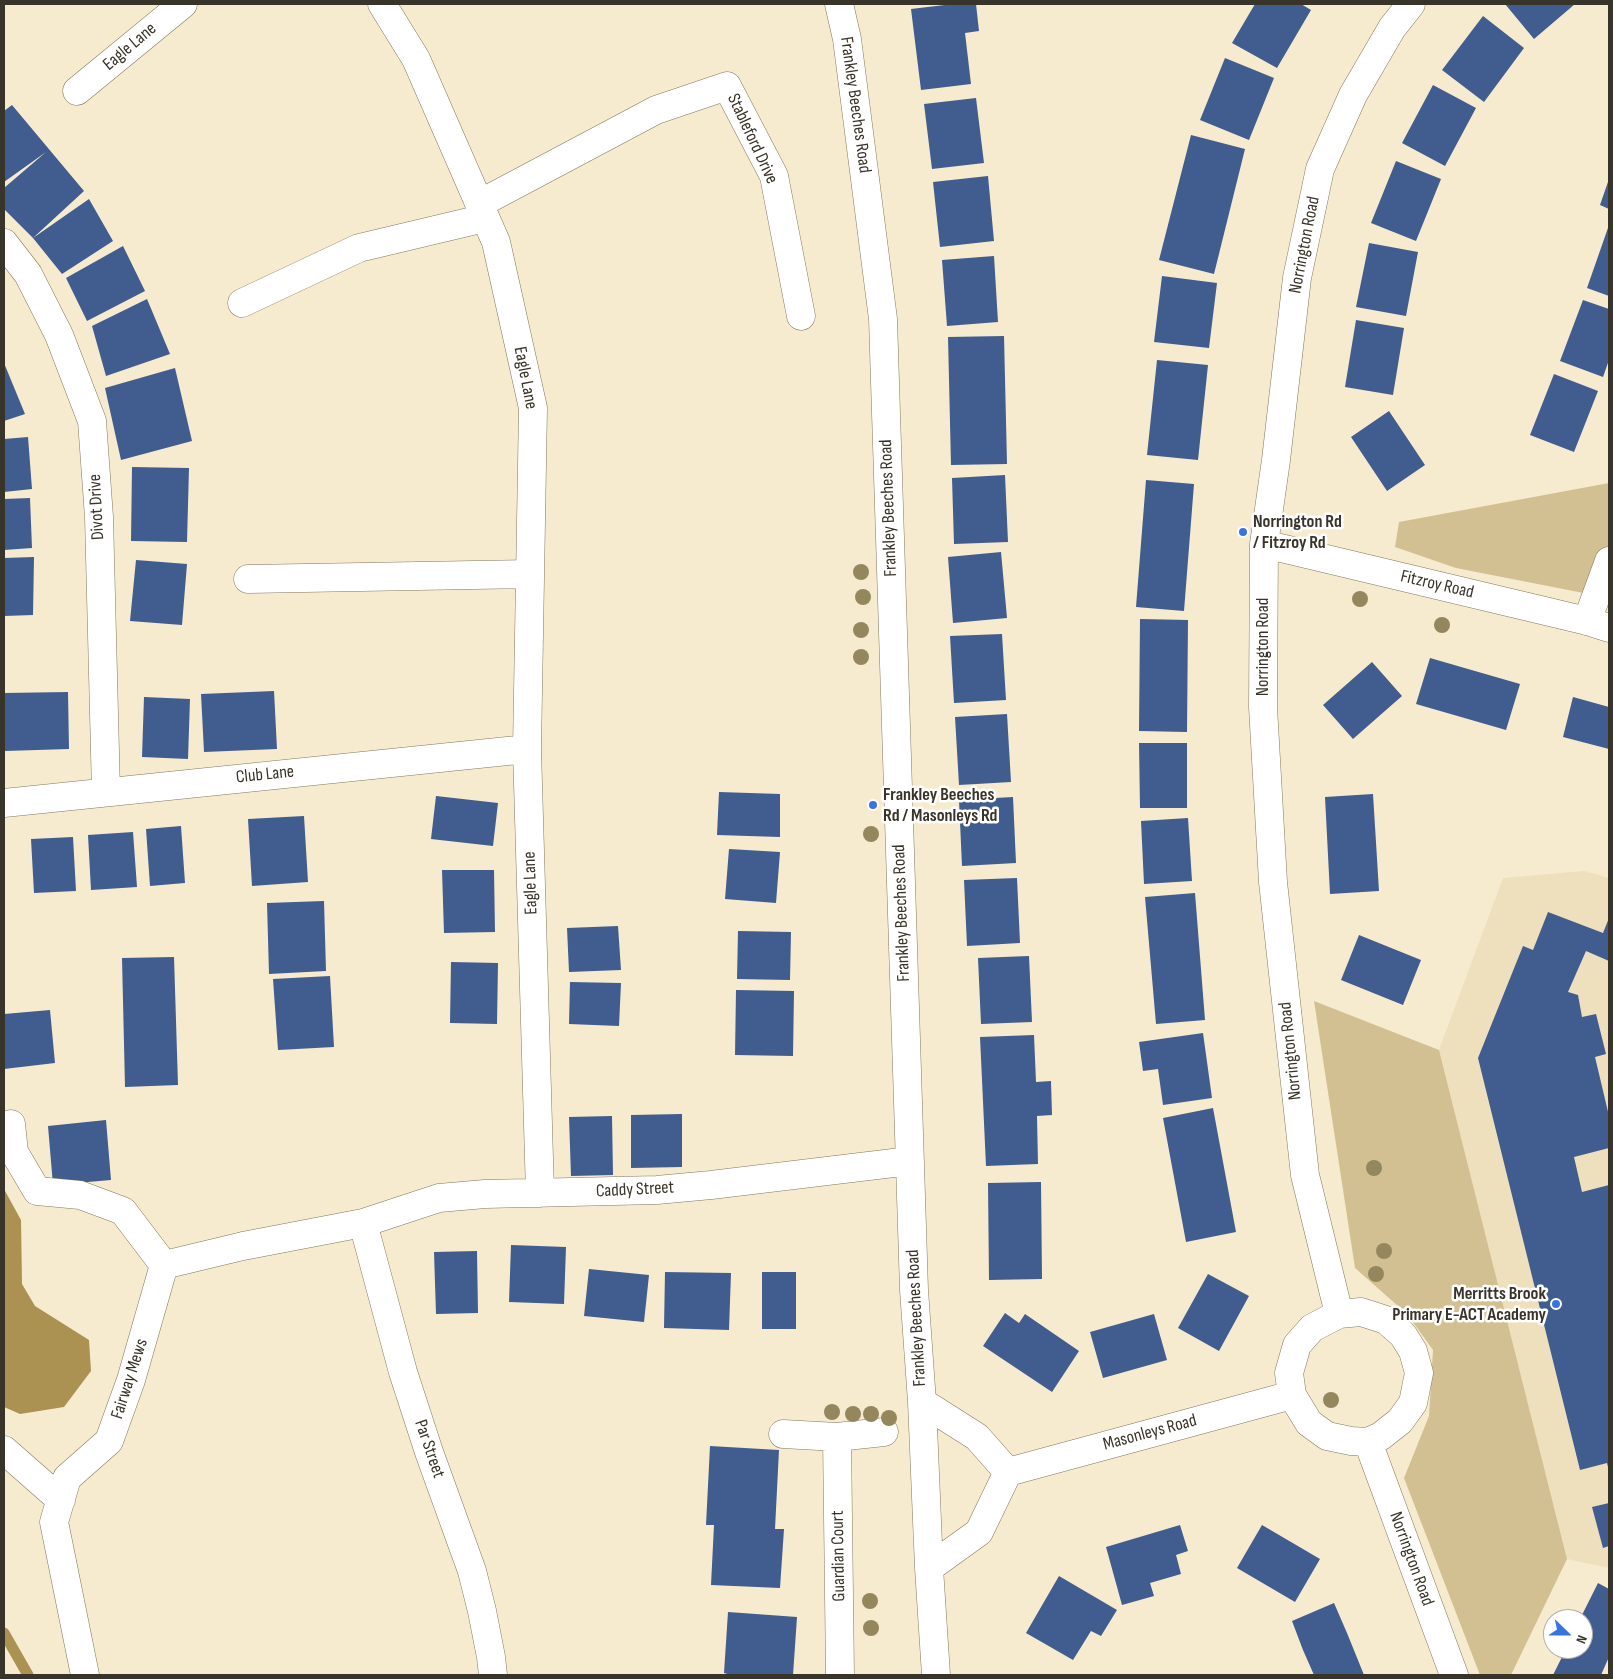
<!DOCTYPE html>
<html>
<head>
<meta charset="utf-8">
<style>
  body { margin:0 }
  #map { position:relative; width:1613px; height:1679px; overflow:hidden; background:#f6ebce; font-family:"Sofia Sans Condensed",sans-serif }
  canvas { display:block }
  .frame { position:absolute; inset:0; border:5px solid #393429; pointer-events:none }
  .north { position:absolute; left:1543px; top:1609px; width:50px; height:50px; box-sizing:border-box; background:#fff; border:1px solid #b0aea9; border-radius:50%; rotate:112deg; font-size:14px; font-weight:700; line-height:20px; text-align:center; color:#393429 }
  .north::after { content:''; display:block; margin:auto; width:18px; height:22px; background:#3873e2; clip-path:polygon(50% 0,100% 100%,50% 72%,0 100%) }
</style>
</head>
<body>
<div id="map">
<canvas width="1613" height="1679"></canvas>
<div class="frame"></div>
<div class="north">N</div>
</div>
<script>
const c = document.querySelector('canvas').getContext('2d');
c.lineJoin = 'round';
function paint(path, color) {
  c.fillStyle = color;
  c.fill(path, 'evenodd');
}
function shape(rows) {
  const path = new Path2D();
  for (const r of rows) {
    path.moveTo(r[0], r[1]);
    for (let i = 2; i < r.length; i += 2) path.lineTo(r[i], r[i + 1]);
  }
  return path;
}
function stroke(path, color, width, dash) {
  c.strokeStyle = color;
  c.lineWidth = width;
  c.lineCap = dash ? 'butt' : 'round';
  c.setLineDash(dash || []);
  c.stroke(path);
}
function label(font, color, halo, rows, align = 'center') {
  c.font = font + ' "Sofia Sans Condensed",sans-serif';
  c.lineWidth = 5;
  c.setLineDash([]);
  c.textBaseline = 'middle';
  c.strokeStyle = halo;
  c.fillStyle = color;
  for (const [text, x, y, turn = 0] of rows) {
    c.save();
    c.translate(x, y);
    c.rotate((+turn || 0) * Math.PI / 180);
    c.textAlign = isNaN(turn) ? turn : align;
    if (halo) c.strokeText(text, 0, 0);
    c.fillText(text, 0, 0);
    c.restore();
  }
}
paint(shape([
  [1584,871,1609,878,1609,1568,1567,1559,1439,1050,1503,878]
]), '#eee0bc');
paint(shape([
  [1609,483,1609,598,1456,568,1395,547,1399,522],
  [1314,1001,1439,1050,1567,1559,1511,1675,1480,1675,1404,1478,1429,1416,1433,1350,1407,1314,1355,1268]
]), '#d3c092');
paint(shape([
  [4,1189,21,1220,22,1284,35,1306,89,1340,91,1371,64,1407,20,1414,4,1407]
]), '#ab9252');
stroke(shape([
  [4,1633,28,1675]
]), '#ab9252', 11);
paint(shape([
  [953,4,976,4,979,31,965,33,971,84,921,90,911,9],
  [1255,4,1301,4,1311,10,1277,68,1232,43],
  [1505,4,1575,4,1534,39],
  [1483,16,1524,48,1484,102,1442,70],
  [1225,58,1274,78,1249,140,1200,120],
  [1433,85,1476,108,1445,166,1402,143],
  [976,98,984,163,932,169,924,104],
  [12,105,84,191,33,238,4,209,4,188,46,152,4,182,4,111],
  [1191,135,1245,149,1214,274,1159,260],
  [1396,161,1441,179,1416,241,1371,223],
  [988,176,994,241,940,247,933,182],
  [1609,179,1609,209,1600,205],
  [89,199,113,241,62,274,33,238],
  [1609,225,1609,296,1587,288],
  [1369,243,1418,252,1406,316,1356,307],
  [123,246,145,291,87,321,66,278],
  [994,256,998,322,947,326,942,260],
  [1162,276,1217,283,1209,348,1154,342],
  [147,299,170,354,106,376,92,326],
  [1583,300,1609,309,1609,360,1603,377,1560,361],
  [1356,320,1404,328,1393,395,1345,387],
  [1004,336,1007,464,951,465,948,337],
  [1157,360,1208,365,1198,460,1147,455],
  [4,363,25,414,4,421],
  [175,368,192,441,121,460,105,388],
  [1554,374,1598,391,1574,452,1530,435],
  [1389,411,1425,465,1387,491,1351,437],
  [28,437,32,489,4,492,4,439],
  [132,467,189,468,187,542,131,541],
  [1005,475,1008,542,954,544,952,478],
  [1146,480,1194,484,1184,611,1136,607],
  [30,498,32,548,4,550,4,499],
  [1001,552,1007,618,953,623,948,557],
  [34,557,33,615,4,616,4,558],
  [136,560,187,564,182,625,130,621],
  [1140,619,1188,620,1187,732,1139,731],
  [1002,634,1006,700,954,703,950,636],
  [1430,658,1520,684,1506,730,1416,704],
  [1372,662,1402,696,1353,739,1323,705],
  [274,691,277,749,204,752,201,694],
  [68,692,69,749,5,751,4,693],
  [144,697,190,699,188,759,142,757],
  [1573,697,1609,707,1609,749,1563,737],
  [1007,714,1011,782,959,785,955,717],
  [1139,743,1187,743,1187,808,1140,808],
  [719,792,780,794,780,837,717,835],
  [1373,794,1379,891,1330,894,1325,797],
  [436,796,498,803,493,846,431,839],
  [1013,797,1016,863,962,866,959,800],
  [304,816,308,882,252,886,248,819],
  [1188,818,1192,881,1144,884,1141,821],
  [181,826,185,883,150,886,146,829],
  [133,832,137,887,91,890,88,835],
  [73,837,76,891,34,893,31,839],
  [729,849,780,852,776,903,725,899],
  [442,870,494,870,495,932,444,933],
  [1017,878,1020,943,967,946,964,880],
  [1195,893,1205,1020,1156,1024,1145,897],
  [324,901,326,971,269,974,267,903],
  [1548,912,1603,933,1609,918,1609,961,1586,951,1568,992,1578,995,1582,1017,1596,1014,1606,1054,1595,1057,1609,1116,1609,1148,1574,1157,1582,1192,1609,1185,1609,1471,1607,1463,1580,1470,1478,1058,1523,946,1533,950],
  [618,926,621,970,569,972,567,928],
  [738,931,791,932,790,980,737,979],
  [1359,935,1421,960,1403,1005,1341,980],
  [1029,956,1032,1022,981,1024,978,958],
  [174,957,178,1085,125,1087,122,958],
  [451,962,498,963,497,1024,450,1023],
  [330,976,334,1047,278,1050,273,979],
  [570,982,621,983,619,1026,569,1024],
  [736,990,794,991,793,1056,735,1055],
  [50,1010,55,1063,4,1069,4,1014],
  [1203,1033,1212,1098,1163,1105,1158,1069,1143,1071,1139,1042],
  [1034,1035,1036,1082,1051,1081,1052,1115,1037,1116,1038,1164,986,1166,980,1037],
  [1213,1108,1236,1232,1186,1242,1163,1118],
  [682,1114,682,1167,631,1168,631,1115],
  [612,1116,613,1175,571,1176,569,1117],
  [106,1120,111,1180,53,1185,48,1126],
  [1041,1182,1042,1279,989,1280,988,1183],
  [511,1245,566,1247,564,1304,509,1302],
  [477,1251,478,1313,436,1314,434,1252],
  [589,1269,649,1275,644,1322,584,1316],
  [665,1272,731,1273,729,1330,664,1328],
  [762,1272,796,1272,796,1329,762,1329],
  [1208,1274,1249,1296,1219,1351,1178,1328],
  [1005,1313,1019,1323,1025,1314,1079,1351,1052,1392,983,1346],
  [1154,1314,1167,1360,1103,1378,1090,1332],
  [710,1446,779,1450,775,1529,784,1529,780,1588,711,1585,714,1525,706,1525],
  [1609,1503,1609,1546,1603,1548,1592,1507],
  [1180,1525,1188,1551,1176,1555,1181,1574,1150,1583,1154,1596,1122,1605,1106,1547],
  [1262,1525,1320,1559,1295,1602,1237,1568],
  [1059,1576,1117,1610,1101,1636,1091,1631,1073,1660,1026,1633],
  [1598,1583,1609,1589,1609,1657,1601,1675,1553,1675,1566,1649,1583,1649,1583,1619,1580,1619],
  [1334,1603,1347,1633,1364,1675,1314,1675,1303,1650,1292,1621],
  [728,1612,797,1617,793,1675,731,1675,724,1673]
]), '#415c8f');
const minor = shape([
  [382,4,416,59,496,242,533,408,527,749,540,1193],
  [839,4,847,39,883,319,914,1290,922,1402,929,1568,936,1675],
  [77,91,183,4],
  [479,204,656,110,727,86,774,176,801,316],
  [4,243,28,274,59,335,92,421,99,517,106,792],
  [242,303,359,248,485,218],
  [1264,544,1587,621,1609,628],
  [248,579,530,574],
  [1587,621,1609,561],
  [4,803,527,749],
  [4,1125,11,1124,14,1152,37,1191,80,1195,123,1211,164,1265],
  [363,1223,403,1372,429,1452,472,1571,482,1611,491,1657,493,1675],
  [164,1265,243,1246,363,1223,439,1198,485,1194,657,1190,711,1185,910,1161],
  [1361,1312,1386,1320,1403,1335,1413,1351,1419,1373,1413,1403,1400,1421,1381,1436,1368,1442,1351,1441,1327,1436,1309,1423,1292,1395,1289,1373,1297,1345,1312,1328,1339,1314,1361,1312],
  [1339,1314,1305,1175,1273,882,1263,707,1264,544,1276,460,1297,278,1320,169,1353,95,1392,28,1411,4],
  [922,1402,977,1437,1008,1472],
  [783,1434,837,1437,884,1432],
  [837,1437,840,1675],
  [1368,1442,1454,1675],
  [4,1450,61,1500],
  [929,1568,979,1532,1008,1472,1292,1395],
  [85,1675,54,1522,67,1478,109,1441,131,1380,164,1265]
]);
stroke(minor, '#82785e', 29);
stroke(minor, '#fff', 28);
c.fillStyle = '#95875d';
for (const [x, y] of [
  [861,572],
  [863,597],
  [1360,599],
  [1442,625],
  [861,630],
  [861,657],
  [871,834],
  [1374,1168],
  [1384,1251],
  [1376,1274],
  [1331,1400],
  [832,1412],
  [853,1414],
  [871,1414],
  [889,1418],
  [870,1601],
  [871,1628]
]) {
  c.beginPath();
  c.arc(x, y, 8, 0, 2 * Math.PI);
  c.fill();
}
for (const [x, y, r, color] of [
  [1243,532,5,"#3873e2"],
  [873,805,5,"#3873e2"],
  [1556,1304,5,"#3873e2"]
]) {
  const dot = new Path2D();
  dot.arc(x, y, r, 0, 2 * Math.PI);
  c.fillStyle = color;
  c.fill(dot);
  stroke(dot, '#fff', 2);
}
label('18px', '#393429', '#fff', [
  ["Eagle Lane",130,47,-40],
  ["Frankley Beeches Road",855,105,82],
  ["Stableford Drive",752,139,65],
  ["Norrington Road",1305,245,-79],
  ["Eagle Lane",525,378,79],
  ["Divot Drive",97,507,-93],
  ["Frankley Beeches Road",889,508,-92],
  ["Fitzroy Road",1437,585,13],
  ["Norrington Road",1263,647,-90],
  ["Club Lane",265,775,-6],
  ["Eagle Lane",531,883,-92],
  ["Frankley Beeches Road",902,913,-92],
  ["Norrington Road",1291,1051,-96],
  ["Caddy Street",635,1190,-3],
  ["Frankley Beeches Road",917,1318,-93],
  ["Fairway Mews",130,1379,-72],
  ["Masonleys Road",1150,1433,-15],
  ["Par Street",429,1449,71],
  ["Guardian Court",839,1556,-91],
  ["Norrington Road",1411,1559,70]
]);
label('bold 18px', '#393429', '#fff', [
  ["Norrington Rd",1253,522],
  ["/ Fitzroy Rd",1253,543],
  ["Frankley Beeches",883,795],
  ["Rd / Masonleys Rd",883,816],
  ["Merritts Brook",1546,1294,"right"],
  ["Primary E-ACT Academy",1546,1315,"right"]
], 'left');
</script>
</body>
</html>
